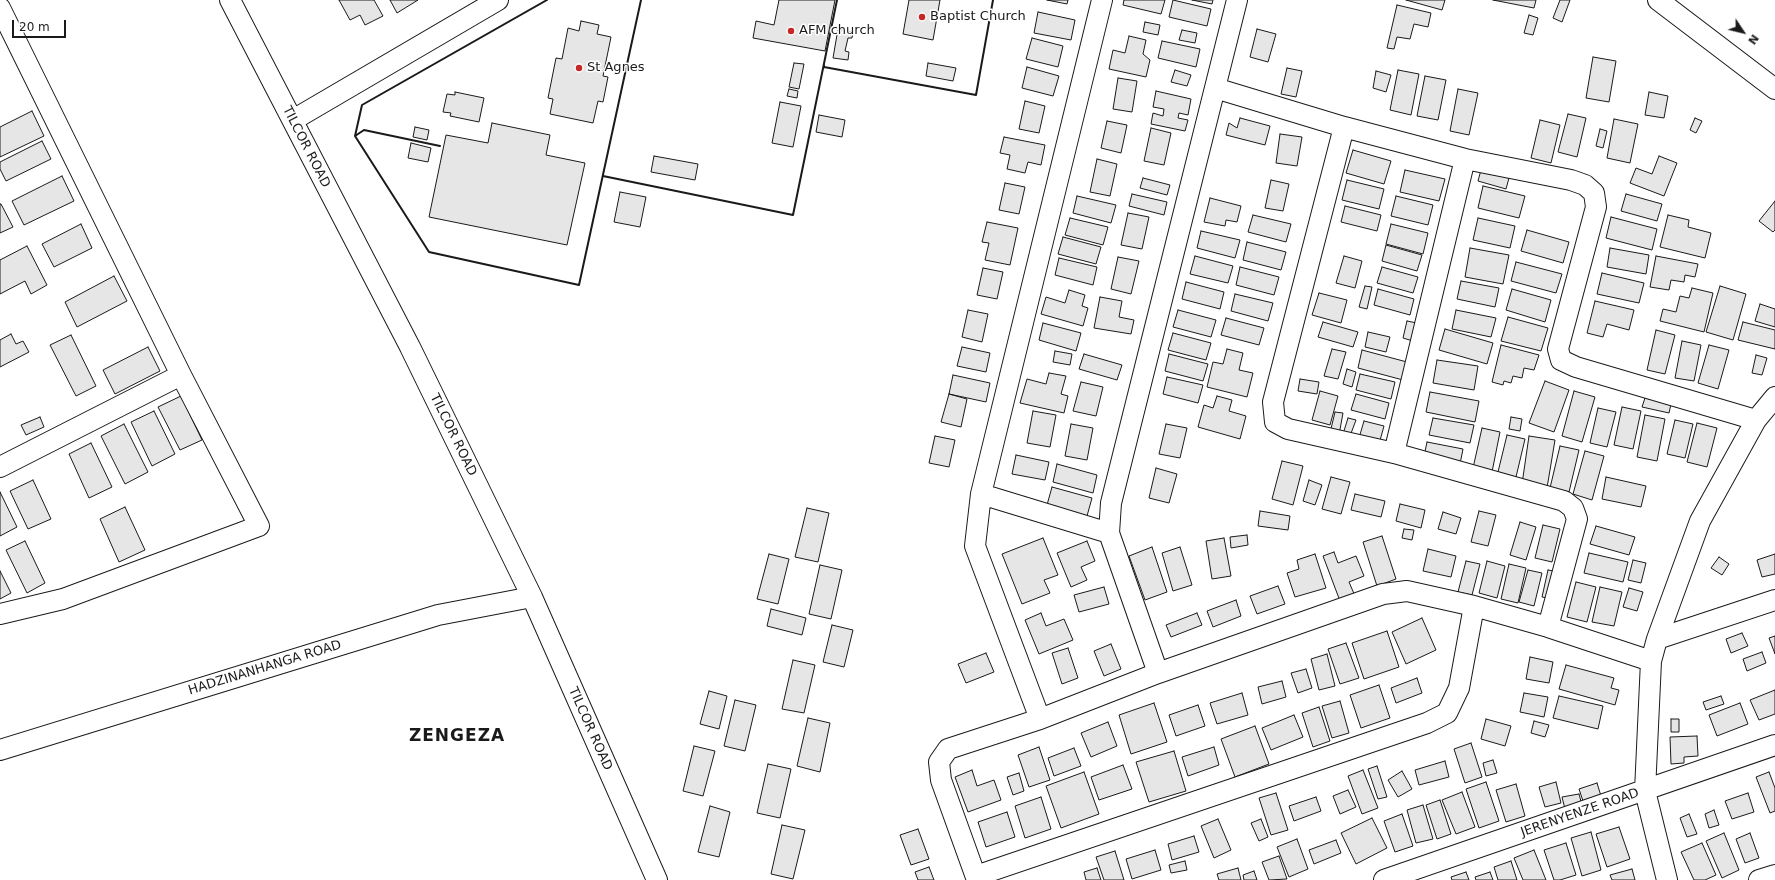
<!DOCTYPE html>
<html>
<head>
<meta charset="utf-8">
<style>
  body { margin:0 }
  #map { position:relative; width:1775px; height:880px; overflow:hidden; background:#fff; font-family:"DejaVu Sans",sans-serif }
  canvas { display:block }
  .north { position:absolute; left:1723px; top:12px; width:40px; height:40px; -webkit-text-stroke:3px #fff; paint-order:stroke; rotate:125deg; font-size:11px; font-weight:700; line-height:16px; text-align:center; color:#1a1a1a }
  .north::after { content:''; display:block; margin:auto; width:14px; height:18px; background:#1a1a1a; clip-path:polygon(50% 0,100% 100%,50% 72%,0 100%) }
  .scale { position:absolute; left:12px; top:20px; width:54px; height:18px; box-sizing:border-box; border:2px solid #1a1a1a; border-top:0; padding-left:5px; font-size:12px; line-height:14px; white-space:nowrap; color:#1a1a1a; -webkit-text-stroke:3px #fff; paint-order:stroke }
</style>
</head>
<body>
<div id="map">
<canvas width="1775" height="880"></canvas>
<div class="north">N</div>
<div class="scale">20 m</div>
</div>
<script>
const c = document.querySelector('canvas').getContext('2d');
c.lineJoin = 'round';
function paint(path, color) {
  c.fillStyle = color;
  c.fill(path, 'evenodd');
}
function shape(rows) {
  const path = new Path2D();
  for (const r of rows) {
    path.moveTo(r[0], r[1]);
    for (let i = 2; i < r.length; i += 2) path.lineTo(r[i], r[i + 1]);
  }
  return path;
}
function stroke(path, color, width, dash) {
  c.strokeStyle = color;
  c.lineWidth = width;
  c.lineCap = dash ? 'butt' : 'round';
  c.setLineDash(dash || []);
  c.stroke(path);
}
function label(font, color, halo, rows, align = 'center') {
  c.font = font + ' "DejaVu Sans",sans-serif';
  c.lineWidth = 3;
  c.setLineDash([]);
  c.textBaseline = 'middle';
  c.strokeStyle = halo;
  c.fillStyle = color;
  for (const [text, x, y, turn = 0] of rows) {
    c.save();
    c.translate(x, y);
    c.rotate((+turn || 0) * Math.PI / 180);
    c.textAlign = isNaN(turn) ? turn : align;
    if (halo) c.strokeText(text, 0, 0);
    c.fillText(text, 0, 0);
    c.restore();
  }
}
const building = shape([
  [339,0,374,0,383,16,365,25,360,15,350,20,339,0],
  [390,0,418,0,397,13,390,0],
  [779,0,835,0,825,51,753,38,756,21,774,25,779,0],
  [909,0,940,0,933,40,903,34,909,0],
  [1047,0,1068,0,1067,4,1047,0],
  [1124,0,1165,0,1161,14,1123,5,1124,0],
  [1173,0,1211,9,1207,26,1169,17,1173,0],
  [1192,0,1213,0,1212,4,1192,0],
  [1406,0,1445,0,1442,10,1406,0],
  [1493,0,1536,0,1534,8,1493,0],
  [1560,0,1570,0,1562,22,1553,18,1560,0],
  [1397,5,1431,13,1428,27,1414,24,1410,39,1397,37,1394,49,1387,48,1397,5],
  [1038,12,1075,20,1071,40,1034,33,1038,12],
  [1529,15,1538,18,1533,35,1524,33,1529,15],
  [581,21,599,25,597,34,611,37,603,76,608,77,603,102,598,101,593,123,550,114,553,99,548,98,556,58,562,59,568,28,579,31,581,21],
  [1145,22,1160,25,1158,35,1143,32,1145,22],
  [838,29,853,32,852,38,848,38,845,51,849,52,848,60,833,58,838,29],
  [1257,29,1276,34,1268,62,1250,57,1257,29],
  [1182,30,1197,33,1195,43,1179,40,1182,30],
  [1129,36,1146,40,1143,54,1150,60,1146,77,1109,69,1113,50,1125,53,1129,36],
  [1032,38,1063,46,1058,67,1026,59,1032,38],
  [1162,41,1200,49,1196,67,1158,58,1162,41],
  [1593,57,1616,61,1609,102,1586,98,1593,57],
  [794,63,804,64,799,89,789,87,794,63],
  [928,63,956,68,953,81,926,76,928,63],
  [1027,67,1059,76,1053,96,1022,88,1027,67],
  [1287,68,1302,71,1296,97,1281,94,1287,68],
  [1175,70,1191,75,1187,86,1171,82,1175,70],
  [1398,70,1419,74,1411,115,1390,110,1398,70],
  [1376,71,1391,75,1386,92,1373,88,1376,71],
  [1425,76,1446,80,1438,120,1417,116,1425,76],
  [1118,78,1137,81,1132,112,1113,109,1118,78],
  [789,89,798,91,797,98,787,96,789,89],
  [1458,89,1478,93,1469,135,1450,131,1458,89],
  [1156,91,1191,99,1188,115,1179,113,1178,118,1188,120,1185,131,1151,124,1153,113,1163,116,1164,109,1153,107,1156,91],
  [455,92,484,98,479,122,450,116,451,113,443,112,447,94,455,95,455,92],
  [1649,92,1668,96,1664,118,1645,115,1649,92],
  [1025,101,1045,106,1039,133,1019,129,1025,101],
  [780,102,801,106,793,147,772,143,780,102],
  [32,111,44,136,0,157,0,127,32,111],
  [1568,114,1586,118,1577,157,1558,152,1568,114],
  [819,115,845,120,842,137,816,132,819,115],
  [1240,118,1270,126,1265,145,1226,135,1229,123,1237,128,1240,118],
  [1695,118,1702,121,1696,133,1690,130,1695,118],
  [1614,119,1638,124,1630,163,1607,158,1614,119],
  [1540,120,1560,125,1551,163,1531,158,1540,120],
  [1107,121,1127,125,1121,153,1101,148,1107,121],
  [492,123,550,135,546,155,585,163,567,245,429,217,446,135,488,143,492,123],
  [415,127,429,130,427,140,413,137,415,127],
  [1151,128,1171,133,1164,165,1144,161,1151,128],
  [1600,129,1607,131,1603,148,1596,146,1600,129],
  [1280,134,1302,137,1297,166,1276,163,1280,134],
  [1004,137,1045,145,1041,165,1028,162,1025,173,1007,169,1010,155,1000,153,1004,137],
  [42,141,51,159,6,181,0,169,0,162,42,141],
  [411,143,431,148,428,162,408,158,411,143],
  [1353,150,1391,161,1384,184,1346,173,1353,150],
  [654,156,698,164,695,180,651,172,654,156],
  [1659,156,1677,163,1664,196,1630,183,1636,168,1652,174,1659,156],
  [1097,159,1117,164,1110,196,1090,192,1097,159],
  [1405,170,1445,179,1439,201,1400,192,1405,170],
  [1481,170,1509,178,1506,189,1478,181,1481,170],
  [62,176,74,201,24,225,12,201,62,176],
  [1143,178,1170,185,1167,195,1140,188,1143,178],
  [1271,180,1289,184,1283,211,1265,208,1271,180],
  [1347,180,1384,189,1379,209,1342,200,1347,180],
  [1005,183,1025,187,1019,214,999,210,1005,183],
  [1483,186,1525,196,1519,218,1478,208,1483,186],
  [620,192,646,197,640,227,614,222,620,192],
  [1132,194,1167,202,1164,215,1129,206,1132,194],
  [1626,194,1662,204,1657,221,1621,211,1626,194],
  [1077,196,1116,205,1111,223,1073,213,1077,196],
  [1396,196,1433,205,1428,225,1391,216,1396,196],
  [1210,198,1241,206,1237,222,1226,220,1225,226,1204,222,1210,198],
  [1775,201,1775,230,1773,232,1759,221,1775,201],
  [0,204,1,204,13,227,0,233,0,204],
  [1345,206,1381,215,1377,231,1341,222,1345,206],
  [1128,213,1149,217,1142,249,1121,245,1128,213],
  [1253,215,1291,224,1286,242,1248,232,1253,215],
  [1668,215,1689,220,1688,227,1711,233,1705,258,1660,247,1668,215],
  [1611,217,1657,229,1652,250,1606,238,1611,217],
  [1070,218,1108,227,1103,245,1065,235,1070,218],
  [1478,218,1515,226,1510,248,1473,240,1478,218],
  [987,222,1018,228,1010,265,985,260,989,243,982,242,987,222],
  [81,224,92,248,54,267,42,244,81,224],
  [1391,224,1428,233,1423,254,1386,244,1391,224],
  [1527,230,1569,242,1563,263,1521,251,1527,230],
  [1201,231,1240,240,1235,258,1197,248,1201,231],
  [1063,237,1101,247,1096,264,1058,254,1063,237],
  [1247,242,1286,252,1281,270,1243,260,1247,242],
  [1386,245,1422,255,1417,271,1382,261,1386,245],
  [27,246,47,285,31,294,25,281,0,294,0,260,27,246],
  [1470,248,1509,255,1503,284,1465,277,1470,248],
  [1610,248,1649,255,1646,274,1607,267,1610,248],
  [1195,256,1233,266,1228,283,1190,274,1195,256],
  [1344,256,1362,261,1355,288,1336,283,1344,256],
  [1656,256,1698,264,1695,277,1685,275,1684,282,1671,280,1669,290,1650,287,1656,256],
  [1118,257,1139,261,1131,294,1111,289,1118,257],
  [1059,258,1097,267,1093,285,1055,275,1059,258],
  [1516,262,1562,274,1556,293,1511,281,1516,262],
  [1240,267,1279,277,1274,295,1236,285,1240,267],
  [1382,267,1418,277,1413,293,1377,283,1382,267],
  [983,268,1003,272,997,299,977,295,983,268],
  [1602,273,1644,283,1639,303,1597,294,1602,273],
  [114,276,127,301,77,327,65,302,114,276],
  [1461,281,1499,288,1495,307,1457,299,1461,281],
  [1186,282,1224,292,1220,309,1182,299,1186,282],
  [1365,286,1372,287,1367,309,1359,307,1365,286],
  [1720,286,1746,294,1733,340,1706,332,1720,286],
  [1692,288,1713,293,1704,332,1660,321,1663,309,1676,312,1680,296,1689,298,1692,288],
  [1378,289,1414,299,1410,315,1374,305,1378,289],
  [1512,289,1551,300,1545,322,1506,310,1512,289],
  [1069,290,1085,295,1082,306,1088,308,1083,326,1041,314,1046,297,1065,303,1069,290],
  [1319,293,1347,300,1341,323,1312,315,1319,293],
  [1235,294,1273,303,1268,321,1231,311,1235,294],
  [1100,297,1122,301,1119,317,1134,320,1131,334,1094,328,1100,297],
  [1595,301,1634,310,1629,330,1607,324,1603,337,1587,333,1595,301],
  [1760,304,1775,309,1775,327,1755,321,1760,304],
  [968,310,988,314,982,342,962,337,968,310],
  [1178,310,1216,320,1211,337,1173,327,1178,310],
  [1456,310,1496,318,1491,337,1452,329,1456,310],
  [1508,317,1548,328,1541,351,1501,341,1508,317],
  [1226,318,1264,328,1259,345,1221,335,1226,318],
  [1407,321,1417,323,1413,341,1403,338,1407,321],
  [1323,322,1358,332,1353,347,1318,337,1323,322],
  [1743,322,1775,330,1775,349,1738,340,1743,322],
  [1043,323,1081,333,1076,351,1039,340,1043,323],
  [1445,329,1493,343,1487,364,1439,350,1445,329],
  [1656,330,1675,335,1665,374,1647,370,1656,330],
  [1368,332,1390,337,1386,352,1365,347,1368,332],
  [1173,333,1211,343,1206,360,1168,350,1173,333],
  [11,334,16,344,23,341,29,352,0,367,0,340,11,334],
  [71,335,96,386,76,396,50,345,71,335],
  [1682,341,1701,345,1694,381,1675,378,1682,341],
  [1501,345,1539,355,1534,370,1524,368,1522,378,1513,376,1511,383,1504,381,1503,385,1492,382,1501,345],
  [1709,345,1729,350,1718,389,1698,383,1709,345],
  [148,347,160,371,115,394,103,370,148,347],
  [962,347,990,353,986,372,957,366,962,347],
  [1227,349,1243,353,1239,370,1253,373,1247,397,1207,387,1213,362,1223,364,1227,349],
  [1332,349,1346,352,1338,379,1324,376,1332,349],
  [1362,350,1407,362,1403,380,1358,368,1362,350],
  [1055,351,1072,354,1070,365,1053,362,1055,351],
  [1084,354,1122,365,1117,380,1079,369,1084,354],
  [1169,354,1208,364,1203,381,1165,371,1169,354],
  [1756,355,1767,358,1762,375,1752,373,1756,355],
  [1437,360,1478,366,1474,390,1433,383,1437,360],
  [1347,369,1356,372,1352,387,1343,384,1347,369],
  [1049,373,1066,376,1061,394,1068,396,1064,413,1020,403,1027,379,1046,384,1049,373],
  [1360,374,1395,382,1391,399,1356,390,1360,374],
  [953,375,990,383,986,402,949,394,953,375],
  [1167,377,1203,385,1198,403,1163,394,1167,377],
  [1300,379,1319,382,1317,394,1298,391,1300,379],
  [1545,381,1569,390,1554,432,1529,423,1545,381],
  [1081,382,1103,387,1096,416,1073,411,1081,382],
  [1320,391,1338,396,1330,425,1312,420,1320,391],
  [1574,391,1595,397,1582,442,1562,436,1574,391],
  [1430,392,1479,401,1475,422,1426,412,1430,392],
  [949,394,967,399,961,427,941,422,949,394],
  [1356,394,1389,403,1385,419,1351,410,1356,394],
  [181,396,202,440,180,450,158,407,181,396],
  [1217,396,1232,400,1229,411,1246,416,1240,439,1198,427,1204,405,1213,408,1217,396],
  [1645,398,1671,404,1669,413,1642,407,1645,398],
  [1622,407,1641,411,1633,449,1614,445,1622,407],
  [1598,408,1616,412,1607,447,1590,443,1598,408],
  [154,411,175,454,152,466,131,422,154,411],
  [1033,411,1056,415,1050,447,1027,443,1033,411],
  [1335,412,1343,413,1339,435,1330,433,1335,412],
  [1645,415,1665,419,1657,461,1637,457,1645,415],
  [40,417,44,427,26,435,21,425,40,417],
  [1511,417,1522,419,1520,431,1509,429,1511,417],
  [1348,418,1356,420,1350,436,1343,434,1348,418],
  [1433,418,1474,425,1470,443,1429,435,1433,418],
  [1675,420,1693,424,1685,458,1667,454,1675,420],
  [1364,421,1384,426,1379,444,1359,438,1364,421],
  [1697,423,1717,428,1707,467,1687,462,1697,423],
  [124,424,148,472,125,484,101,436,124,424],
  [1071,424,1093,428,1087,460,1065,456,1071,424],
  [1166,424,1187,428,1180,458,1159,454,1166,424],
  [1482,428,1500,432,1492,472,1473,468,1482,428],
  [1507,435,1525,439,1516,477,1498,472,1507,435],
  [935,436,955,440,949,467,929,463,935,436],
  [1529,436,1555,440,1547,488,1522,484,1529,436],
  [1427,442,1463,449,1459,469,1423,461,1427,442],
  [91,443,112,487,89,498,69,454,91,443],
  [1560,446,1579,450,1569,492,1550,488,1560,446],
  [1585,451,1604,456,1592,500,1573,494,1585,451],
  [1016,455,1049,462,1045,480,1012,474,1016,455],
  [1282,461,1303,466,1293,505,1272,499,1282,461],
  [1057,464,1097,475,1093,493,1053,482,1057,464],
  [1156,468,1177,474,1169,503,1149,498,1156,468],
  [1331,477,1350,482,1341,514,1322,509,1331,477],
  [1606,477,1646,486,1641,507,1602,499,1606,477],
  [33,480,51,519,28,529,10,491,33,480],
  [1309,480,1322,485,1315,505,1303,501,1309,480],
  [1052,487,1092,498,1087,516,1047,505,1052,487],
  [0,492,17,527,0,536,0,492],
  [1355,494,1385,501,1381,517,1351,510,1355,494],
  [1400,504,1425,510,1421,528,1396,521,1400,504],
  [125,507,145,550,119,562,100,519,125,507],
  [807,508,829,513,818,562,795,557,807,508],
  [1260,511,1290,516,1288,530,1258,526,1260,511],
  [1479,511,1496,515,1488,546,1471,542,1479,511],
  [1443,512,1461,518,1456,534,1438,529,1443,512],
  [1520,522,1536,527,1526,560,1510,555,1520,522],
  [1543,525,1560,529,1552,562,1535,558,1543,525],
  [1596,526,1635,537,1629,555,1590,544,1596,526],
  [1404,529,1414,530,1412,540,1402,538,1404,529],
  [1247,535,1248,545,1231,548,1230,537,1247,535],
  [1382,536,1396,579,1377,586,1363,542,1382,536],
  [1043,538,1058,575,1044,580,1050,593,1022,604,1002,554,1043,538],
  [1224,538,1231,576,1212,579,1206,541,1224,538],
  [25,541,45,583,27,593,6,550,25,541],
  [1087,541,1095,561,1081,567,1087,580,1071,587,1057,553,1087,541],
  [1152,547,1167,592,1145,600,1129,556,1152,547],
  [1180,547,1192,585,1173,591,1162,553,1180,547],
  [1428,549,1456,556,1451,577,1423,571,1428,549],
  [1334,552,1338,563,1356,556,1364,576,1349,582,1355,596,1340,601,1323,556,1334,552],
  [1589,553,1628,562,1623,582,1584,573,1589,553],
  [769,554,789,559,778,604,757,599,769,554],
  [1315,554,1326,588,1295,597,1287,573,1299,569,1297,560,1315,554],
  [1775,554,1775,574,1762,577,1757,560,1775,554],
  [1719,557,1729,564,1722,575,1711,568,1719,557],
  [1633,560,1646,563,1641,583,1628,580,1633,560],
  [1466,561,1480,564,1472,595,1458,592,1466,561],
  [1487,561,1505,566,1497,598,1479,593,1487,561],
  [1509,564,1526,568,1518,603,1501,599,1509,564],
  [820,565,842,570,831,619,809,614,820,565],
  [1528,570,1542,573,1534,606,1519,602,1528,570],
  [1548,570,1559,572,1553,599,1542,597,1548,570],
  [0,571,11,593,0,599,0,571],
  [1576,582,1596,587,1587,622,1567,617,1576,582],
  [1278,586,1285,604,1257,614,1250,596,1278,586],
  [1104,587,1109,604,1079,612,1074,595,1104,587],
  [1600,587,1622,592,1614,626,1592,622,1600,587],
  [1629,588,1643,592,1637,611,1623,607,1629,588],
  [1236,600,1241,616,1213,627,1207,611,1236,600],
  [771,609,806,618,802,635,767,626,771,609],
  [1041,613,1046,626,1064,619,1073,640,1039,654,1025,620,1041,613],
  [1197,613,1202,625,1171,637,1166,625,1197,613],
  [1422,618,1436,650,1406,664,1392,632,1422,618],
  [832,625,853,630,844,667,823,662,832,625],
  [1387,631,1399,667,1364,679,1352,643,1387,631],
  [1742,633,1748,646,1731,653,1726,639,1742,633],
  [1775,636,1775,654,1769,638,1775,636],
  [1346,643,1359,678,1340,684,1328,649,1346,643],
  [1111,644,1121,669,1104,676,1094,651,1111,644],
  [1068,648,1078,678,1062,684,1052,653,1068,648],
  [1762,652,1766,663,1747,671,1743,659,1762,652],
  [986,653,994,672,966,683,958,664,986,653],
  [1327,654,1335,686,1319,690,1311,659,1327,654],
  [1530,657,1553,662,1549,683,1526,679,1530,657],
  [793,660,815,665,804,713,782,709,793,660],
  [1566,665,1614,678,1611,688,1619,690,1615,705,1559,689,1566,665],
  [1306,669,1312,688,1298,693,1291,673,1306,669],
  [1417,678,1422,693,1396,703,1391,688,1417,678],
  [1282,681,1286,697,1262,704,1258,687,1282,681],
  [1379,685,1390,718,1361,728,1350,695,1379,685],
  [1775,690,1775,714,1759,720,1750,700,1775,690],
  [709,691,727,696,719,729,700,724,709,691],
  [1242,693,1248,715,1217,724,1210,703,1242,693],
  [1524,693,1548,697,1544,717,1520,712,1524,693],
  [1559,696,1603,706,1598,729,1553,718,1559,696],
  [1721,696,1724,704,1706,710,1703,702,1721,696],
  [735,700,756,705,745,751,724,746,735,700],
  [1340,701,1349,733,1332,738,1322,706,1340,701],
  [1154,703,1167,742,1131,754,1119,715,1154,703],
  [1740,703,1748,724,1717,736,1709,715,1740,703],
  [1198,705,1205,726,1176,736,1169,715,1198,705],
  [1319,707,1330,741,1313,747,1302,713,1319,707],
  [1294,715,1303,737,1271,750,1262,728,1294,715],
  [808,718,830,723,820,772,797,766,808,718],
  [1486,719,1511,726,1505,746,1481,739,1486,719],
  [1671,719,1679,719,1679,732,1671,732,1671,719],
  [1534,721,1549,725,1545,737,1531,733,1534,721],
  [1108,722,1117,746,1091,757,1081,733,1108,722],
  [1255,726,1269,764,1235,777,1221,739,1255,726],
  [1697,736,1698,756,1684,757,1684,763,1671,764,1670,737,1697,736],
  [1471,743,1482,777,1465,783,1454,749,1471,743],
  [694,746,715,751,703,796,683,791,694,746],
  [1039,747,1050,780,1029,787,1018,755,1039,747],
  [1214,747,1219,765,1188,776,1182,757,1214,747],
  [1074,748,1081,766,1054,776,1048,758,1074,748],
  [1174,751,1186,791,1149,802,1136,762,1174,751],
  [1493,760,1497,773,1486,776,1483,763,1493,760],
  [1445,761,1449,777,1419,785,1415,770,1445,761],
  [768,764,791,769,780,818,757,813,768,764],
  [1123,765,1132,789,1099,800,1091,777,1123,765],
  [1377,766,1387,797,1378,799,1368,769,1377,766],
  [972,770,977,786,994,780,1001,800,968,812,955,777,972,770],
  [1363,770,1378,808,1362,814,1348,776,1363,770],
  [1402,771,1412,789,1398,797,1388,780,1402,771],
  [1084,772,1099,814,1061,828,1046,786,1084,772],
  [1769,772,1775,788,1775,811,1770,813,1756,777,1769,772],
  [1019,773,1024,791,1013,795,1007,777,1019,773],
  [1486,782,1499,821,1479,828,1466,789,1486,782],
  [1556,782,1561,803,1545,807,1539,787,1556,782],
  [1597,783,1601,796,1583,801,1579,789,1597,783],
  [1516,784,1525,816,1506,822,1496,790,1516,784],
  [1348,790,1356,807,1340,814,1333,796,1348,790],
  [1462,792,1475,827,1456,834,1442,800,1462,792],
  [1276,793,1288,830,1271,835,1259,798,1276,793],
  [1748,793,1754,812,1732,819,1725,801,1748,793],
  [1579,794,1582,805,1565,809,1562,797,1579,794],
  [1041,797,1051,829,1025,838,1015,806,1041,797],
  [1316,797,1321,811,1294,821,1289,806,1316,797],
  [1440,800,1451,834,1437,839,1426,805,1440,800],
  [1423,805,1433,839,1416,843,1407,810,1423,805],
  [710,806,730,812,719,857,698,852,710,806],
  [1714,810,1719,825,1709,828,1705,814,1714,810],
  [1007,812,1015,837,986,847,978,822,1007,812],
  [1402,814,1413,846,1395,852,1384,821,1402,814],
  [1689,814,1697,834,1687,837,1680,818,1689,814],
  [1372,818,1387,848,1356,864,1341,833,1372,818],
  [1218,819,1231,850,1214,858,1201,826,1218,819],
  [1261,819,1268,837,1259,841,1251,823,1261,819],
  [782,825,805,830,793,879,771,874,782,825],
  [1619,827,1630,859,1607,867,1596,834,1619,827],
  [918,829,929,859,911,865,900,835,918,829],
  [1591,832,1601,870,1582,876,1571,838,1591,832],
  [1724,833,1739,870,1722,878,1706,841,1724,833],
  [1750,833,1759,858,1745,863,1736,839,1750,833],
  [1194,836,1199,852,1172,860,1168,844,1194,836],
  [1297,839,1308,869,1289,877,1277,847,1297,839],
  [1336,840,1341,853,1314,864,1309,850,1336,840],
  [1566,843,1576,875,1560,880,1554,880,1544,850,1566,843],
  [1702,843,1716,875,1705,880,1694,880,1681,852,1702,843],
  [1155,850,1161,870,1132,879,1126,859,1155,850],
  [1534,850,1546,880,1523,880,1514,858,1534,850],
  [1115,851,1124,880,1104,880,1096,857,1115,851],
  [1279,856,1287,879,1269,880,1262,862,1279,856],
  [1185,861,1187,870,1171,873,1169,865,1185,861],
  [1511,861,1517,880,1498,880,1494,867,1511,861],
  [929,867,934,880,918,880,915,872,929,867],
  [1097,868,1101,880,1086,880,1084,872,1097,868],
  [1238,868,1241,880,1219,880,1217,874,1238,868],
  [1632,869,1635,880,1612,880,1610,875,1632,869],
  [1254,871,1257,880,1244,880,1243,875,1254,871],
  [1466,872,1469,880,1452,880,1451,877,1466,872],
  [1490,872,1493,880,1476,880,1475,877,1490,872]
]);
paint(building, '#e6e6e6');
stroke(building, '#1a1a1a', 1);
const minor = shape([
  [230,0,410,347,532,597,657,880],
  [1658,0,1775,89],
  [0,8,181,375,259,526,63,599,0,614],
  [1215,88,1344,127,1273,402,1275,422,1288,429,1394,453,1564,501,1573,508,1577,519,1548,627],
  [293,120,498,0],
  [1344,127,1465,159,1571,180,1585,185,1594,193,1596,207,1558,349,1561,360,1576,367,1756,420],
  [1394,453,1465,159],
  [0,467,181,375],
  [981,494,1109,533],
  [1657,639,1775,600],
  [1158,673,1109,533,1111,503,1237,0],
  [1040,719,975,546,981,494,1102,0],
  [0,750,438,615,532,597],
  [976,876,1427,723,1447,713,1459,688,1474,606],
  [977,880,941,780,939,762,948,749,1040,719,1158,673,1383,594,1407,591,1474,606,1548,627,1651,661],
  [1384,880,1775,745],
  [1667,880,1645,791,1651,661,1657,639,1700,521,1756,420,1775,397],
  [1759,880,1775,875]
]);
stroke(minor, '#1a1a1a', 22);
stroke(minor, '#fff', 20);
stroke(shape([
  [547,0,362,105,355,136,429,252,579,285,641,0],
  [824,65,824,67,976,95,993,0],
  [355,136,364,130,440,146],
  [603,176,793,215,837,0]
]), '#1a1a1a', 2);
for (const [x, y, r, color] of [
  [922,17,4,"#c62828"],
  [791,31,4,"#c62828"],
  [579,68,4,"#c62828"]
]) {
  const dot = new Path2D();
  dot.arc(x, y, r, 0, 2 * Math.PI);
  c.fillStyle = color;
  c.fill(dot);
  stroke(dot, '#fff', 1.5);
}
label('13px', '#1a1a1a', '#fff', [
  ["Baptist Church",930,17],
  ["AFM church",799,31],
  ["St Agnes",587,68]
], 'left');
label('13px', '#1a1a1a', '#fff', [
  ["TILCOR ROAD",306,147,63],
  ["TILCOR ROAD",453,435,64],
  ["HADZINANHANGA ROAD",265,668,-17],
  ["TILCOR ROAD",590,729,66],
  ["JERENYENZE ROAD",1580,813,-19]
]);
c.letterSpacing = '1px';
label('bold 17px', '#1a1a1a', '#fff', [
  ["ZENGEZA",457,737]
]);
c.letterSpacing = '0px';
</script>
</body>
</html>
